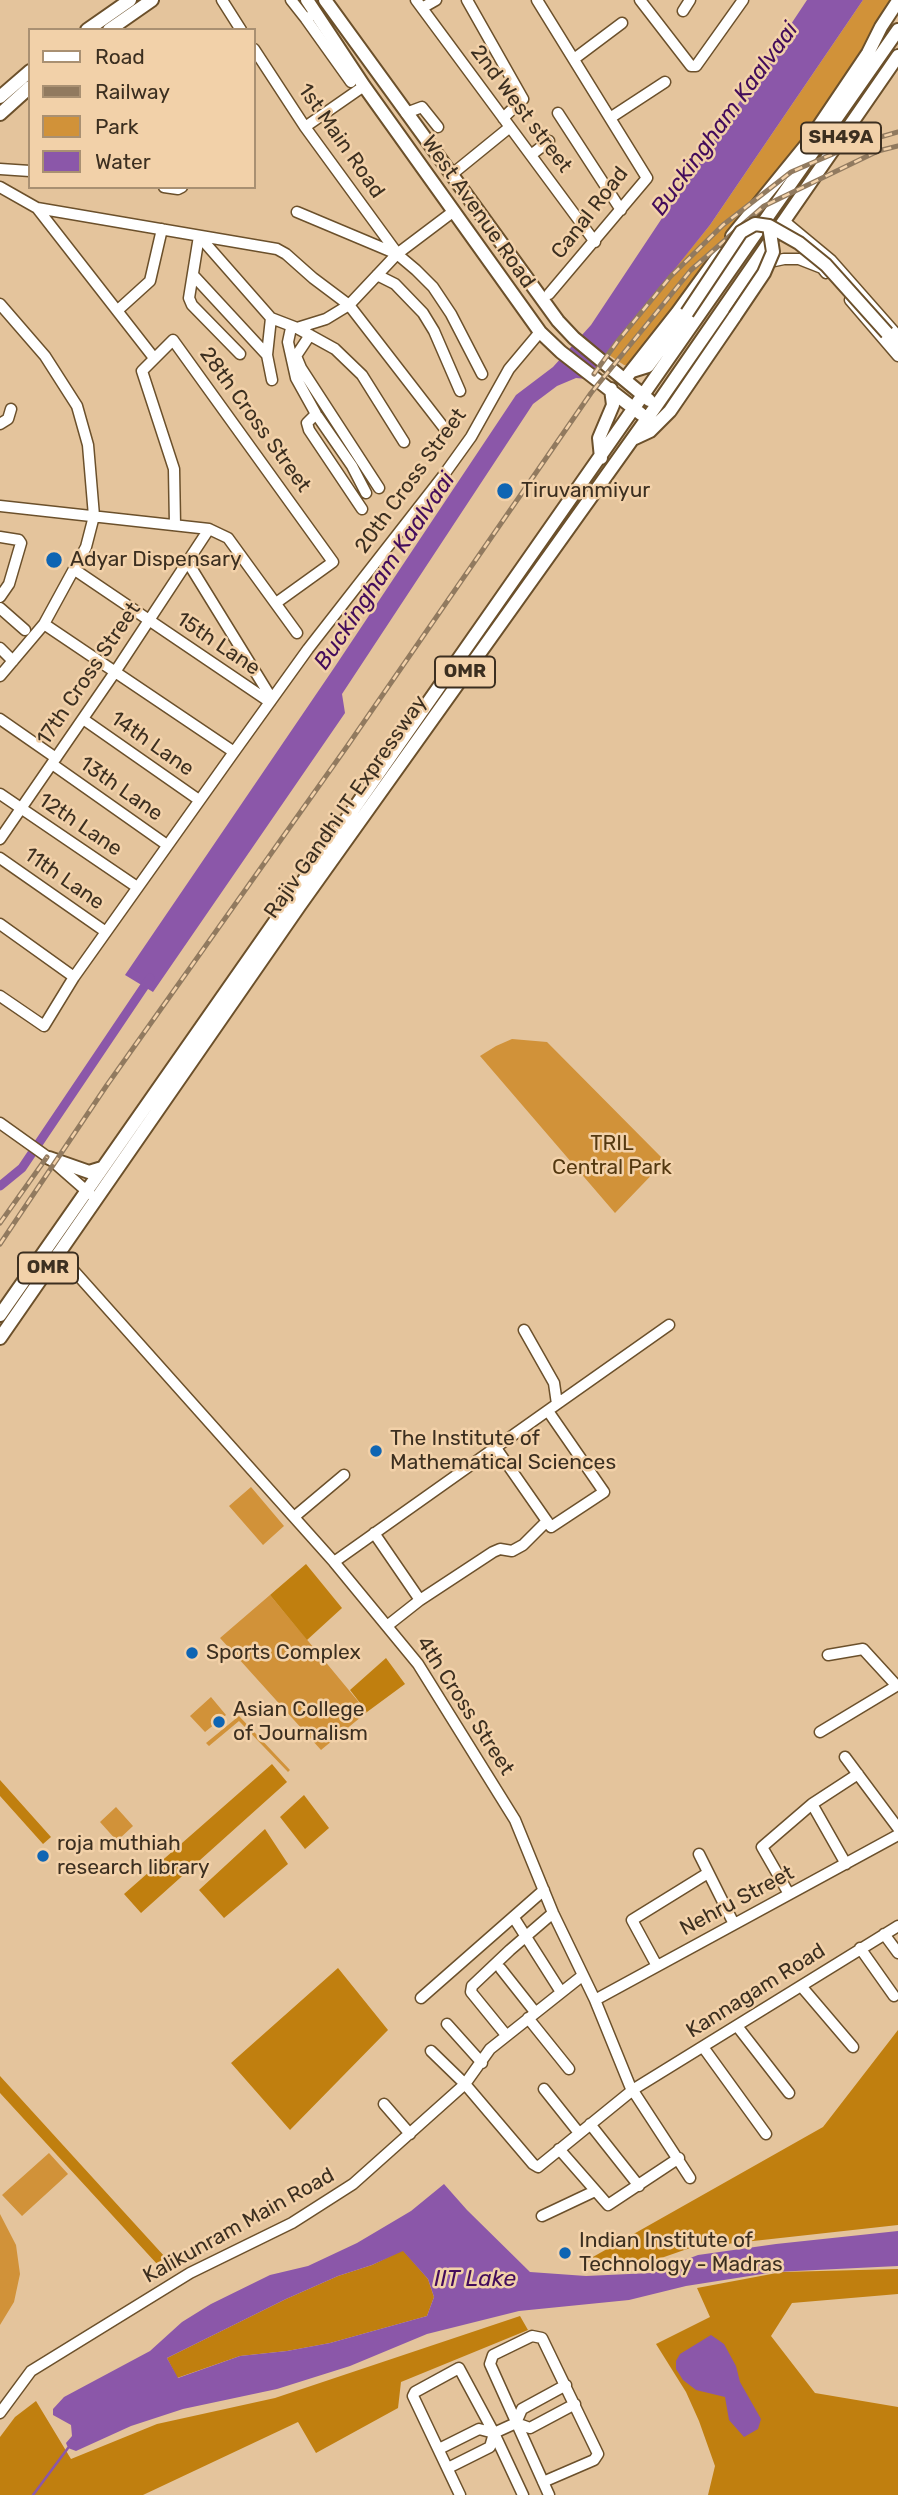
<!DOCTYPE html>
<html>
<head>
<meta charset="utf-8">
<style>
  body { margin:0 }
  #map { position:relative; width:898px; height:2495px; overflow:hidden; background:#e4c49c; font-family:Rubik,sans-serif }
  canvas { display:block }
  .legend { position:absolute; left:28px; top:28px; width:228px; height:161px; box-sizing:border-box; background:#f2d1a9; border:2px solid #a99072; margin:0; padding:9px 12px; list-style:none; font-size:21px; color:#3c2f20 }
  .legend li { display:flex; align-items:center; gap:14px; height:35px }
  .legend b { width:35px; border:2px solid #a99072 }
</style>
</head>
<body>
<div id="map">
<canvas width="898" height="2495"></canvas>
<ul class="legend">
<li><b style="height:9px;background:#fff"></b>Road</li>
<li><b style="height:9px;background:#917a5f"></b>Railway</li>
<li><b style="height:19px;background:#d19239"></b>Park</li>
<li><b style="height:19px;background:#8b57a9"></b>Water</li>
</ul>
</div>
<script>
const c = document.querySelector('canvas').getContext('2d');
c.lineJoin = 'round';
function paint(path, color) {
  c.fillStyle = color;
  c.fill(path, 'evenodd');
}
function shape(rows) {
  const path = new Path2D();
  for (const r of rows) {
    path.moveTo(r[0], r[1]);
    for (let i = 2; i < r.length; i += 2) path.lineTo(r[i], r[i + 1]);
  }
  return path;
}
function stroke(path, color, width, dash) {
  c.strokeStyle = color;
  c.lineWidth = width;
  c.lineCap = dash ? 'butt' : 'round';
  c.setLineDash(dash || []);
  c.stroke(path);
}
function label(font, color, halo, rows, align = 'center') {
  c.font = font + ' Rubik,sans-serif';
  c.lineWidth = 5;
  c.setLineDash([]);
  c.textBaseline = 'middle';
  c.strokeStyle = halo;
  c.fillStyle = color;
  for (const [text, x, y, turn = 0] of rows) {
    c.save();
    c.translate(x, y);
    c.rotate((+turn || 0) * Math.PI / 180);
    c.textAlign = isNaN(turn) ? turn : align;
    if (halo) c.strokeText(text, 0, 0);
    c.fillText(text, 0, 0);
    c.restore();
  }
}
paint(shape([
  [863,0,893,0,853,67,788,163,699,285,632,366,624,365,606,353,710,225],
  [512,1039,547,1042,665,1161,615,1213,480,1056,496,1046],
  [251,1487,284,1526,263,1545,229,1506],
  [270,1595,367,1712,321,1750,220,1638],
  [211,1697,226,1715,205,1732,190,1716],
  [239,1716,290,1770,288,1772,239,1721,209,1746,206,1743],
  [116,1807,133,1826,117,1841,100,1822],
  [49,2153,68,2174,22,2216,2,2195],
  [0,2214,16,2245,20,2274,14,2302,0,2325]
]), '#d19239');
paint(shape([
  [306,1564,342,1608,307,1640,270,1595],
  [386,1658,405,1684,367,1712,350,1690],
  [272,1764,287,1782,141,1913,124,1894],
  [0,1780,51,1837,43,1844,0,1796],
  [304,1795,329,1828,305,1849,280,1817],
  [265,1829,288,1864,224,1918,199,1890],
  [338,1968,388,2030,290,2130,231,2063],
  [898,2030,898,2225,690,2248,644,2264,584,2262,823,2127],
  [0,2076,165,2257,157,2264,0,2093],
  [403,2250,428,2279,434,2297,427,2316,330,2343,287,2351,240,2356,177,2378,167,2358,286,2299,338,2276,372,2265],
  [898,2269,898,2294,792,2303,771,2336,815,2393,898,2407,898,2495,708,2495,715,2466,699,2421,686,2392,656,2344,710,2317,697,2288,782,2272],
  [520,2316,528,2330,401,2382,398,2408,316,2453,298,2422,143,2495,0,2495,0,2437,15,2417,36,2401,71,2459,157,2424,275,2398]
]), '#c07f0f');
paint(shape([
  [807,0,863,0,710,225,587,379,576,378,557,386,533,404,342,694,345,713,153,992,125,975,334,668,516,395,553,367,591,325],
  [444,2184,467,2210,530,2272,586,2276,651,2273,698,2255,776,2244,898,2231,898,2266,775,2272,686,2286,629,2300,519,2311,427,2334,350,2366,277,2389,183,2409,131,2426,76,2451,68,2448,66,2443,72,2436,71,2425,53,2415,53,2409,64,2397,150,2351,182,2322,211,2304,270,2275,308,2266,357,2243,411,2211],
  [403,2251,428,2279,434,2297,427,2316,330,2343,287,2351,240,2356,178,2378,167,2358,286,2299,338,2276,372,2265],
  [711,2335,724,2344,736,2366,740,2382,761,2419,758,2429,744,2437,729,2420,725,2397,696,2390,683,2380,676,2369,676,2361,680,2354]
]), '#8b57a9');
stroke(shape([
  [33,2495,68,2448]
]), '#8b57a9', 2.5);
stroke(shape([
  [0,1186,22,1168,150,978]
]), '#8b57a9', 9);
const minor = shape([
  [222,0,241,30],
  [291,0,306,19,309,17],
  [416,0,595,242],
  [467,0,523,99,503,118],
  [537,0,647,178,549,294],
  [640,0,691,66,696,66,743,0],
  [422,8,436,0],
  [683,11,690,0],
  [306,19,351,82],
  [254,49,305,127,397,253],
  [574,59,622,23],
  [406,113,422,107,438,127],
  [558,113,621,210],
  [610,118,665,82],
  [305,127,364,86],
  [531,155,549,141],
  [0,169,30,171],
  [451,175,510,127],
  [0,187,37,208,154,358],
  [164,187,178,189,182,187],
  [37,208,277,249,286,254,313,278,349,305,448,433],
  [297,212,397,254,416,270,433,287,451,314,482,374],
  [784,221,831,260,898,336],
  [199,236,271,318,297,328,335,349,362,375,404,442],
  [199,236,189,298,192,305,240,354],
  [765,263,784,259,799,259,822,268,826,273],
  [193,275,267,355],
  [377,275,395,284,423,313,434,331,460,391],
  [850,300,898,356],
  [0,304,45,356,77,406,88,445,94,516,86,547,44,624,0,676],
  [118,310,150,281,162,229],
  [271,318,267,355,272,380],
  [291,328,288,342,296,378,316,414,352,466,366,493],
  [297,328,326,319,349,305,397,254,454,211],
  [310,335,296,356,301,368,379,488],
  [316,414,307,423,309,430,362,509],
  [0,424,8,419,11,409],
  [0,506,209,529,228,538,297,633],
  [175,525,174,469,142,371,173,340,333,562,276,603],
  [0,537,19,540,21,543,9,584,0,597],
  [187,561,272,699],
  [75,570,270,702],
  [0,608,25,630],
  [44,624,234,752],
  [0,648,13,661],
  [0,719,56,758],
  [83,719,199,800],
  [52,764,167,845],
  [0,794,137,887],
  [0,839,115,672,209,529],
  [0,858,106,932],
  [0,924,74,977],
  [0,996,44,1026,74,977,234,752,308,649,443,476,471,437,509,369,540,332],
  [0,1123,49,1158,90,1194],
  [58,1253,334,1562,418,1664,515,1820,553,1913,595,2000,630,2086,690,2178],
  [557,1404,669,1325],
  [496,1448,551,1527,604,1492,548,1411],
  [294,1517,344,1475],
  [374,1533,420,1600,493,1552,500,1549,512,1551,523,1545,547,1521],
  [334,1562,557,1404,554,1383,524,1330],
  [387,1626,420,1600],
  [828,1655,863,1649,897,1686],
  [820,1732,898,1685],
  [845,1757,898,1828],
  [812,1804,846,1864],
  [699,1854,734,1924],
  [789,1894,762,1847,812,1804,858,1774],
  [514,1918,561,1992],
  [884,1934,898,1953],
  [860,1948,894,1996],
  [657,1966,632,1920,708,1873],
  [501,1969,535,2012],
  [801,1986,853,2047],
  [421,1998,544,1890],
  [595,2000,898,1835],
  [528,2018,569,2069],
  [447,2024,482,2063],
  [737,2026,789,2093],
  [506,2035,471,1992,472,1986,510,1950,553,1913],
  [703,2047,766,2134],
  [431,2051,465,2084,533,2164,538,2167,634,2089,898,1926],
  [544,2089,579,2133],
  [384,2104,410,2134],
  [590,2124,639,2186],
  [559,2149,608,2205,679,2158],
  [542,2216,595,2191],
  [0,2413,31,2371,190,2273,292,2223,353,2184,465,2084,490,2049,582,1976],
  [516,2423,530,2428,575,2404],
  [439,2449,479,2429,494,2433,516,2423,522,2409,566,2385],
  [448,2468,490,2447,494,2433],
  [543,2482,594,2460,598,2454,542,2338,532,2336,493,2355,490,2364,549,2495],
  [460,2495,413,2396,415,2392,459,2368,494,2433,523,2495]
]);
const major = shape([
  [307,0,364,86,540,332,561,352,641,414],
  [325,0,558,321,574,338,649,400],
  [87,30,130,0],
  [109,30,152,0],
  [0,97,30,71],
  [0,114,30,87],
  [732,236,806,145,868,53,881,27,898,1],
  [887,333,898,346],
  [632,371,648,366,687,313],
  [625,379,677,313,720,254],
  [635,438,650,431,670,411,735,316],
  [601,458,599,438,613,405,611,389],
  [49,1158,89,1172,102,1168],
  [0,1315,898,30],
  [0,1338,300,905,656,406,898,56]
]);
stroke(minor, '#6b502b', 13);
stroke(major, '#6b502b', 16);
stroke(minor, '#fff', 10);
stroke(major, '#fff', 12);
const rail = shape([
  [594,374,617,342,671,276,723,225,791,172,856,144,898,132],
  [0,1223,47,1157],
  [0,1244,107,1085,348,745,591,393,691,270,764,206,878,151,898,146]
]);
stroke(rail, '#917a5f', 5);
stroke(rail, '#f2d1a9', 2.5, [8]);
const majorBridge = shape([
  [687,313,741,232,755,224,769,226,799,243,826,265,887,333],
  [735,316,764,273,773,252,769,226]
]);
stroke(majorBridge, '#6b502b', 16, []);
stroke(majorBridge, '#fff', 12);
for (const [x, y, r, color] of [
  [505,491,9,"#0f65b3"],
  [54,560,9,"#0f65b3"],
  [376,1451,7,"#0f65b3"],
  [192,1653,7,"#0f65b3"],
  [219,1722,7,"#0f65b3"],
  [43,1856,7,"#0f65b3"],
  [565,2253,7,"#0f65b3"]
]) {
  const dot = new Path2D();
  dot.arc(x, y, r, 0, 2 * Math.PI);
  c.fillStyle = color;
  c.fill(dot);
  stroke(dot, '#f2d1a9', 2.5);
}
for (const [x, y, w] of [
  [841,138,80],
  [465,672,60],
  [48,1268,60]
]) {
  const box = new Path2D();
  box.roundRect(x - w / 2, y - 15.5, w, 31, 5);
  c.fillStyle = '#f2d1a9';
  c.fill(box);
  stroke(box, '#3c2f20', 2);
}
label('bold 19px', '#3c2f20', null, [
  ["SH49A",841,138],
  ["OMR",465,672],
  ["OMR",48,1268]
]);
label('21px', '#3c2f20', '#f2d1a9', [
  ["2nd West street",521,109,53],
  ["1st Main Road",341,141,55],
  ["West Avenue Road",478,212,55],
  ["Canal Road",590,213,-52],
  ["28th Cross Street",255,420,54],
  ["20th Cross Street",411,481,-54],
  ["15th Lane",218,644,34],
  ["17th Cross Street",89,674,-56],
  ["14th Lane",152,744,35],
  ["13th Lane",121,789,35],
  ["Rajiv Gandhi IT Expressway",346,807,-55],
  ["12th Lane",80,825,34],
  ["11th Lane",64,879,35],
  ["4th Cross Street",465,1706,57],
  ["Nehru Street",737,1901,-28],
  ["Kannagam Road",756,1991,-32],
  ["Kalikunram Main Road",239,2226,-29]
]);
label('21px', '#3c2f20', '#f2d1a9', [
  ["Tiruvanmiyur",521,491],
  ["Adyar Dispensary",70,560],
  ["The Institute of",390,1439],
  ["Mathematical Sciences",390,1463],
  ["Sports Complex",206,1653],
  ["Asian College",233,1710],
  ["of Journalism",233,1734],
  ["roja muthiah",57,1844],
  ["research library",57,1868],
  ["Indian Institute of",579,2241],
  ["Technology - Madras",579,2265]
], 'left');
label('21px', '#533810', '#f2d1a9', [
  ["TRIL",612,1144],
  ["Central Park",612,1168]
]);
label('italic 23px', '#430c5b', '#f2d1a9', [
  ["Buckingham Kaalvaai",725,119,-54],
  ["Buckingham Kaalvaai",385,571,-56],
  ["IIT Lake",475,2279]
]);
</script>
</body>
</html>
